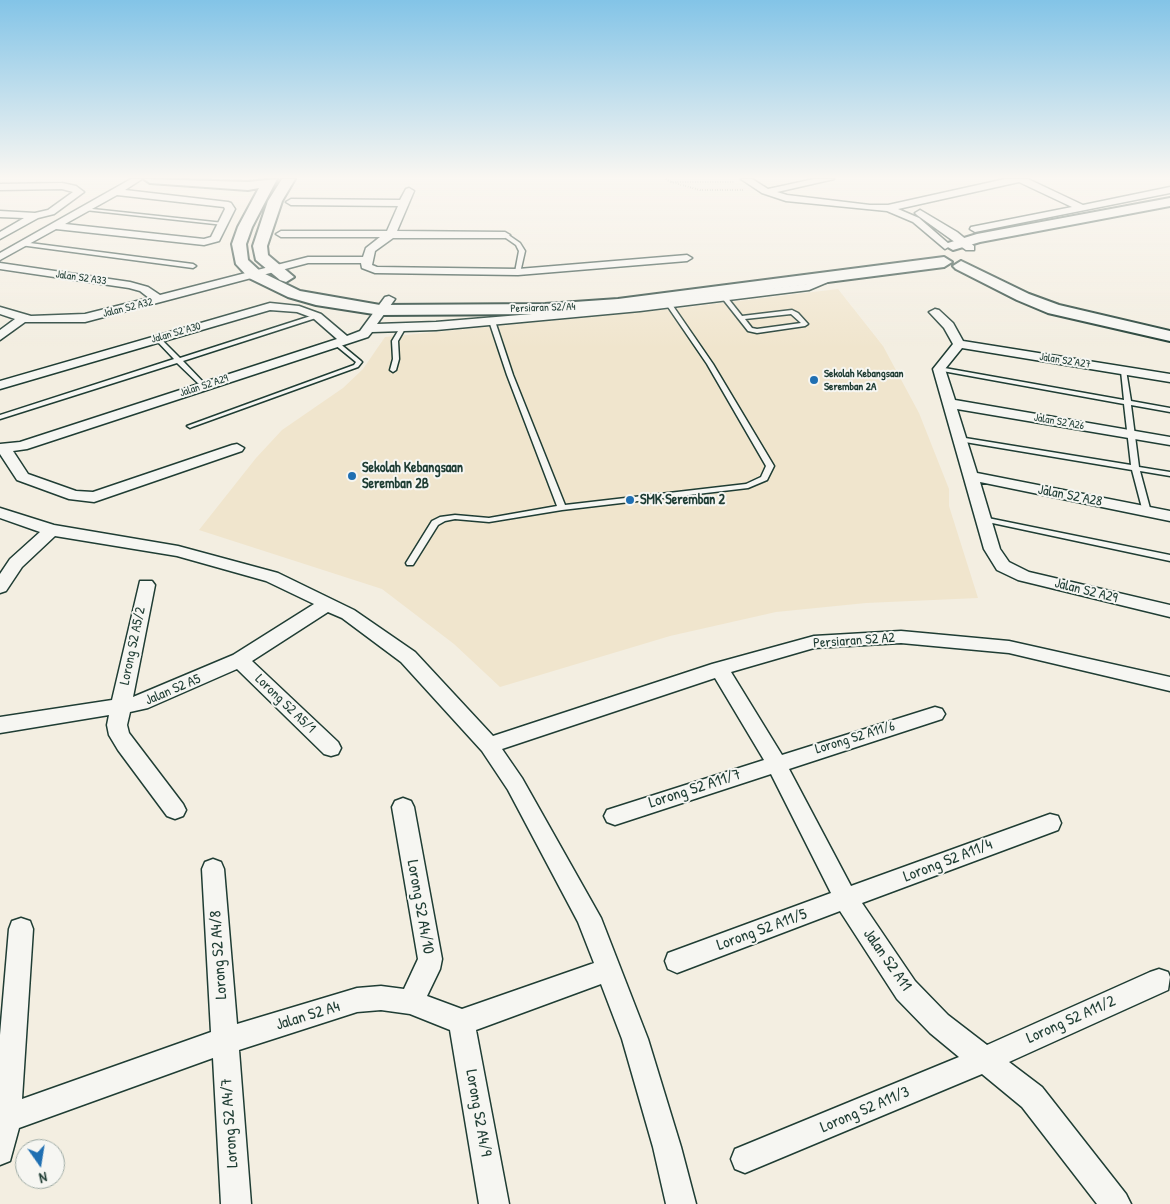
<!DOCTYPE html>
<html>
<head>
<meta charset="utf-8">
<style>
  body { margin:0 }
  #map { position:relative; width:1170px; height:1204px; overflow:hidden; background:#f3eee1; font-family:"Patrick Hand",sans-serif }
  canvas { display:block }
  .north { position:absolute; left:15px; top:1139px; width:50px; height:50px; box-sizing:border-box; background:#f6f6f2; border:1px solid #a0aca6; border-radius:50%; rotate:167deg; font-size:14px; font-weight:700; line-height:20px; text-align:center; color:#1f3d34 }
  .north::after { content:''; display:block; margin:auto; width:18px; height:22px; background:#1f6fb2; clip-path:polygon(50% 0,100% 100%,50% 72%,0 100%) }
</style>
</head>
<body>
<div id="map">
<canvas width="1170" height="1204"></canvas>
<div class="north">N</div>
</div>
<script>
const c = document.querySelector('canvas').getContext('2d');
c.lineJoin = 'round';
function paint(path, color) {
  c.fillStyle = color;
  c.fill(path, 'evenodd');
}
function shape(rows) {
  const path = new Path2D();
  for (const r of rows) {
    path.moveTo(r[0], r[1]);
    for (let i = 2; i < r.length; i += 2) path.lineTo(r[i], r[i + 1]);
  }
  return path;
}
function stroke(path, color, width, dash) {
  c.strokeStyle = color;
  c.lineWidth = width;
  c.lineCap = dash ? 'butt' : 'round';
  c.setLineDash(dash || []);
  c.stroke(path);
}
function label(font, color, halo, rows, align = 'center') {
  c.font = font + ' "Patrick Hand",sans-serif';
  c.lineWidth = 4;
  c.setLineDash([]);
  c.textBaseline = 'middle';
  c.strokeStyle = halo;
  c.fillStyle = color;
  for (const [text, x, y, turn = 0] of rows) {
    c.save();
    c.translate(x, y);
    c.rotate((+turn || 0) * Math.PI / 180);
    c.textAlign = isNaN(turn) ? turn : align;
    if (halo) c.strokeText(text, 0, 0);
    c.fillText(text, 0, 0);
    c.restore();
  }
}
paint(shape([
  [838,289,883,346,919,413,949,489,949,506,978,598,866,603,776,612,670,636,500,687,454,644,382,589,199,530,256,458,282,430,343,388,363,369,385,337,680,308]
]), '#f0e5cd');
const lane = shape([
  [83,208,224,223,226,224,224,225,85,210,83,209,83,208],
  [503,234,507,234,520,243,525,251,520,273,515,272,519,251,516,245,503,236,503,234],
  [22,242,193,264,196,266,193,268,20,245,19,244,22,242],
  [725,296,727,297,742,316,792,310,798,313,808,324,805,326,757,333,748,331,722,298,725,296],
  [791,314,801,323,757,329,752,328,745,319,791,314],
  [669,302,671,303,713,364,774,466,767,480,748,488,562,510,489,522,455,519,445,521,438,525,413,565,407,565,406,563,432,521,440,517,455,515,489,518,557,506,507,375,489,321,490,320,495,321,513,375,565,505,746,484,761,477,766,466,707,364,666,304,669,302],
  [317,314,320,316,319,317,183,361,206,385,206,387,202,387,177,363,0,419,0,415,174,359,155,339,155,337,159,337,180,358,317,314],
  [401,326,406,327,398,341,399,359,396,370,393,372,390,370,393,359,392,341,401,326],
  [334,342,338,342,361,361,362,362,358,367,192,427,190,428,187,426,354,365,356,362,334,344,334,342],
  [939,367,1124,400,1121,371,1122,370,1126,370,1131,401,1170,408,1170,412,1131,405,1139,467,1170,472,1170,476,1140,471,1151,512,1147,514,1143,512,1132,470,959,441,955,439,959,437,1131,465,1124,404,937,370,936,369,939,367],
  [980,517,983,517,1170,555,1170,561,983,521,980,521,979,519,980,517]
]);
const street = shape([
  [131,179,142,179,125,190,228,202,231,203,235,209,219,241,204,245,56,229,0,260,0,253,131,179],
  [117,195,224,207,225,209,211,237,204,239,65,224,117,195],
  [741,179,752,179,768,189,814,179,834,179,777,192,787,195,870,205,888,205,1005,179,1028,179,1083,205,1170,187,1170,193,975,232,970,229,971,227,1072,207,1019,182,898,209,919,218,949,244,950,246,945,249,913,222,887,211,786,201,762,193,741,179],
  [62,183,76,186,84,192,54,214,38,218,0,239,0,232,24,218,0,217,0,211,35,213,48,210,73,192,62,189,0,190,0,184,62,183],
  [409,188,414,191,397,231,505,232,510,235,505,238,393,238,375,251,372,265,377,267,518,269,687,255,692,258,687,261,518,275,375,273,362,268,361,263,308,263,85,322,25,322,0,340,0,330,15,319,0,314,0,307,31,316,85,314,149,298,140,291,129,288,0,269,0,263,130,282,148,287,160,295,308,257,363,257,366,248,380,237,281,237,276,234,281,231,387,231,398,206,291,205,286,202,291,199,400,200,406,189,409,188],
  [920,210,957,232,974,246,974,250,966,250,917,215,915,213,920,210],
  [831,274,835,275,835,279,809,290,640,311,436,330,372,332,368,337,27,449,13,451,28,474,76,491,93,492,232,445,237,444,244,448,242,451,94,502,69,499,17,480,0,454,0,444,20,442,337,339,313,318,297,312,270,310,0,389,0,381,270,303,299,306,321,314,347,336,360,331,385,297,389,296,395,299,377,324,436,322,640,305,807,284,831,274],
  [935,309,939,310,953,323,963,341,1170,374,1170,382,962,348,945,369,955,400,1170,437,1170,445,957,409,977,473,1170,511,1170,521,980,482,1000,549,1009,562,1029,572,1170,605,1170,617,1018,580,997,570,984,549,933,369,953,344,944,328,929,312,935,309],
  [0,508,54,525,178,546,278,573,354,610,415,652,493,736,712,664,814,636,901,631,1009,641,1170,677,1170,691,1009,653,901,643,814,648,731,672,782,755,935,707,942,709,945,714,942,719,789,769,851,886,1050,814,1058,816,1061,823,1058,830,862,903,915,981,948,1015,987,1045,1150,972,1159,969,1168,972,1170,977,1168,990,1009,1062,1042,1087,1126,1194,1131,1204,1097,1204,1022,1107,982,1074,745,1173,735,1169,731,1159,735,1149,959,1057,930,1033,897,999,840,911,677,973,668,969,665,961,668,953,831,893,771,774,615,825,607,822,604,816,607,810,764,760,715,678,502,749,522,778,601,918,648,1039,681,1147,696,1204,666,1204,653,1147,622,1039,601,984,476,1030,509,1204,479,1204,450,1030,410,1014,381,1010,357,1012,239,1050,251,1204,221,1204,213,1058,19,1128,10,1161,0,1165,0,1035,9,929,12,921,21,918,30,921,33,929,22,1099,211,1032,202,869,205,862,213,859,221,862,224,869,237,1024,357,988,381,986,404,989,418,959,392,807,395,801,403,798,411,801,414,807,442,959,440,969,427,996,462,1009,594,963,578,922,508,790,482,751,401,662,342,618,328,612,252,661,338,742,341,748,338,754,331,756,324,754,237,669,148,708,130,712,127,725,129,733,183,804,186,810,183,816,175,819,167,816,118,750,109,735,107,725,109,715,0,733,0,717,112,700,140,581,152,581,155,585,133,697,233,655,314,604,266,581,177,556,55,536,22,567,6,591,0,593,0,574,10,559,40,532,0,518,0,508]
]);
const secondary = shape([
  [144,179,248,182,277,179,252,227,246,244,248,260,261,272,300,291,380,305,545,304,618,299,944,257,952,262,944,267,618,309,545,314,380,315,316,305,288,297,249,278,236,264,232,244,238,227,259,188,248,190,150,183,144,179],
  [282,179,295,179,282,201,267,246,268,255,294,277,286,282,280,280,256,260,253,246,268,201,282,179],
  [1170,198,1170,206,980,242,953,250,946,246,948,243,977,234,1170,198],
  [961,261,1029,294,1059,305,1170,331,1170,341,1048,313,1017,300,956,269,953,266,961,261]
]);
stroke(lane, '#1f3d34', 3);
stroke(street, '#1f3d34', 3);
stroke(secondary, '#1f3d34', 4);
stroke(shape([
  [666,179,671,182,734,182],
  [671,182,700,190,743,190]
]), '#1f3d34', 2, [0.5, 2]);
paint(lane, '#f6f6f2');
paint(street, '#f6f6f2');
paint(secondary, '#f6f6f2');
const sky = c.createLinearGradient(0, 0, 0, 348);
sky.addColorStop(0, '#83c4e7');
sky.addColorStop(0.51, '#faf7f2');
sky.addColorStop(1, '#faf7f200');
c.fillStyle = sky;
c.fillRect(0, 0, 1170, 348);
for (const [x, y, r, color] of [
  [814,380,5,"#1f6fb2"],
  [352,476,5,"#1f6fb2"],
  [630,500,5,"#1f6fb2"]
]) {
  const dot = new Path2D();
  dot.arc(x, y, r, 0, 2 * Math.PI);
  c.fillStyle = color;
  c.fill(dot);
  stroke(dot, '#f6f6f2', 2);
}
label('11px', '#1f3d34', '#f6f6f2', [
  ["Jalan S2 A33",81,278,8],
  ["Jalan S2 A32",128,308,-14],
  ["Persiaran S2/A4",543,308,-2],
  ["Jalan S2 A30",176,333,-16],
  ["Jalan S2 A27",1065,361,9],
  ["Jalan S2 A29",204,386,-18],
  ["Jalan S2 A26",1059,422,10]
]);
label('bold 11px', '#1f3d34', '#f6f6f2', [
  ["Sekolah Kebangsaan",824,374],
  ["Seremban 2A",824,387]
], 'left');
label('bold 14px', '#1f3d34', '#f6f6f2', [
  ["Sekolah Kebangsaan",362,468],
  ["Seremban 2B",362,484],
  ["SMK Seremban 2",640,500]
], 'left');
label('14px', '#1f3d34', '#f6f6f2', [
  ["Jalan S2 A28",1070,496,11],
  ["Jalan S2 A29",1086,591,14],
  ["Persiaran S2 A2",854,641,-4],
  ["Lorong S2 A5/2",133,646,-78],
  ["Jalan S2 A5",173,690,-23],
  ["Lorong S2 A5/1",285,704,44],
  ["Lorong S2 A11/6",855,738,-17]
]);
label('16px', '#1f3d34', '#f6f6f2', [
  ["Lorong S2 A11/7",695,789,-18],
  ["Lorong S2 A11/4",948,861,-21],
  ["Lorong S2 A4/10",420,907,80],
  ["Lorong S2 A11/5",762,930,-20],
  ["Lorong S2 A4/8",219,955,-94],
  ["Jalan S2 A11",887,960,55],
  ["Jalan S2 A4",308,1016,-17],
  ["Lorong S2 A11/2",1071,1020,-24],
  ["Lorong S2 A11/3",865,1110,-23],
  ["Lorong S2 A4/9",478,1113,80],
  ["Lorong S2 A4/7",230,1123,-94]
]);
</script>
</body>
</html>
